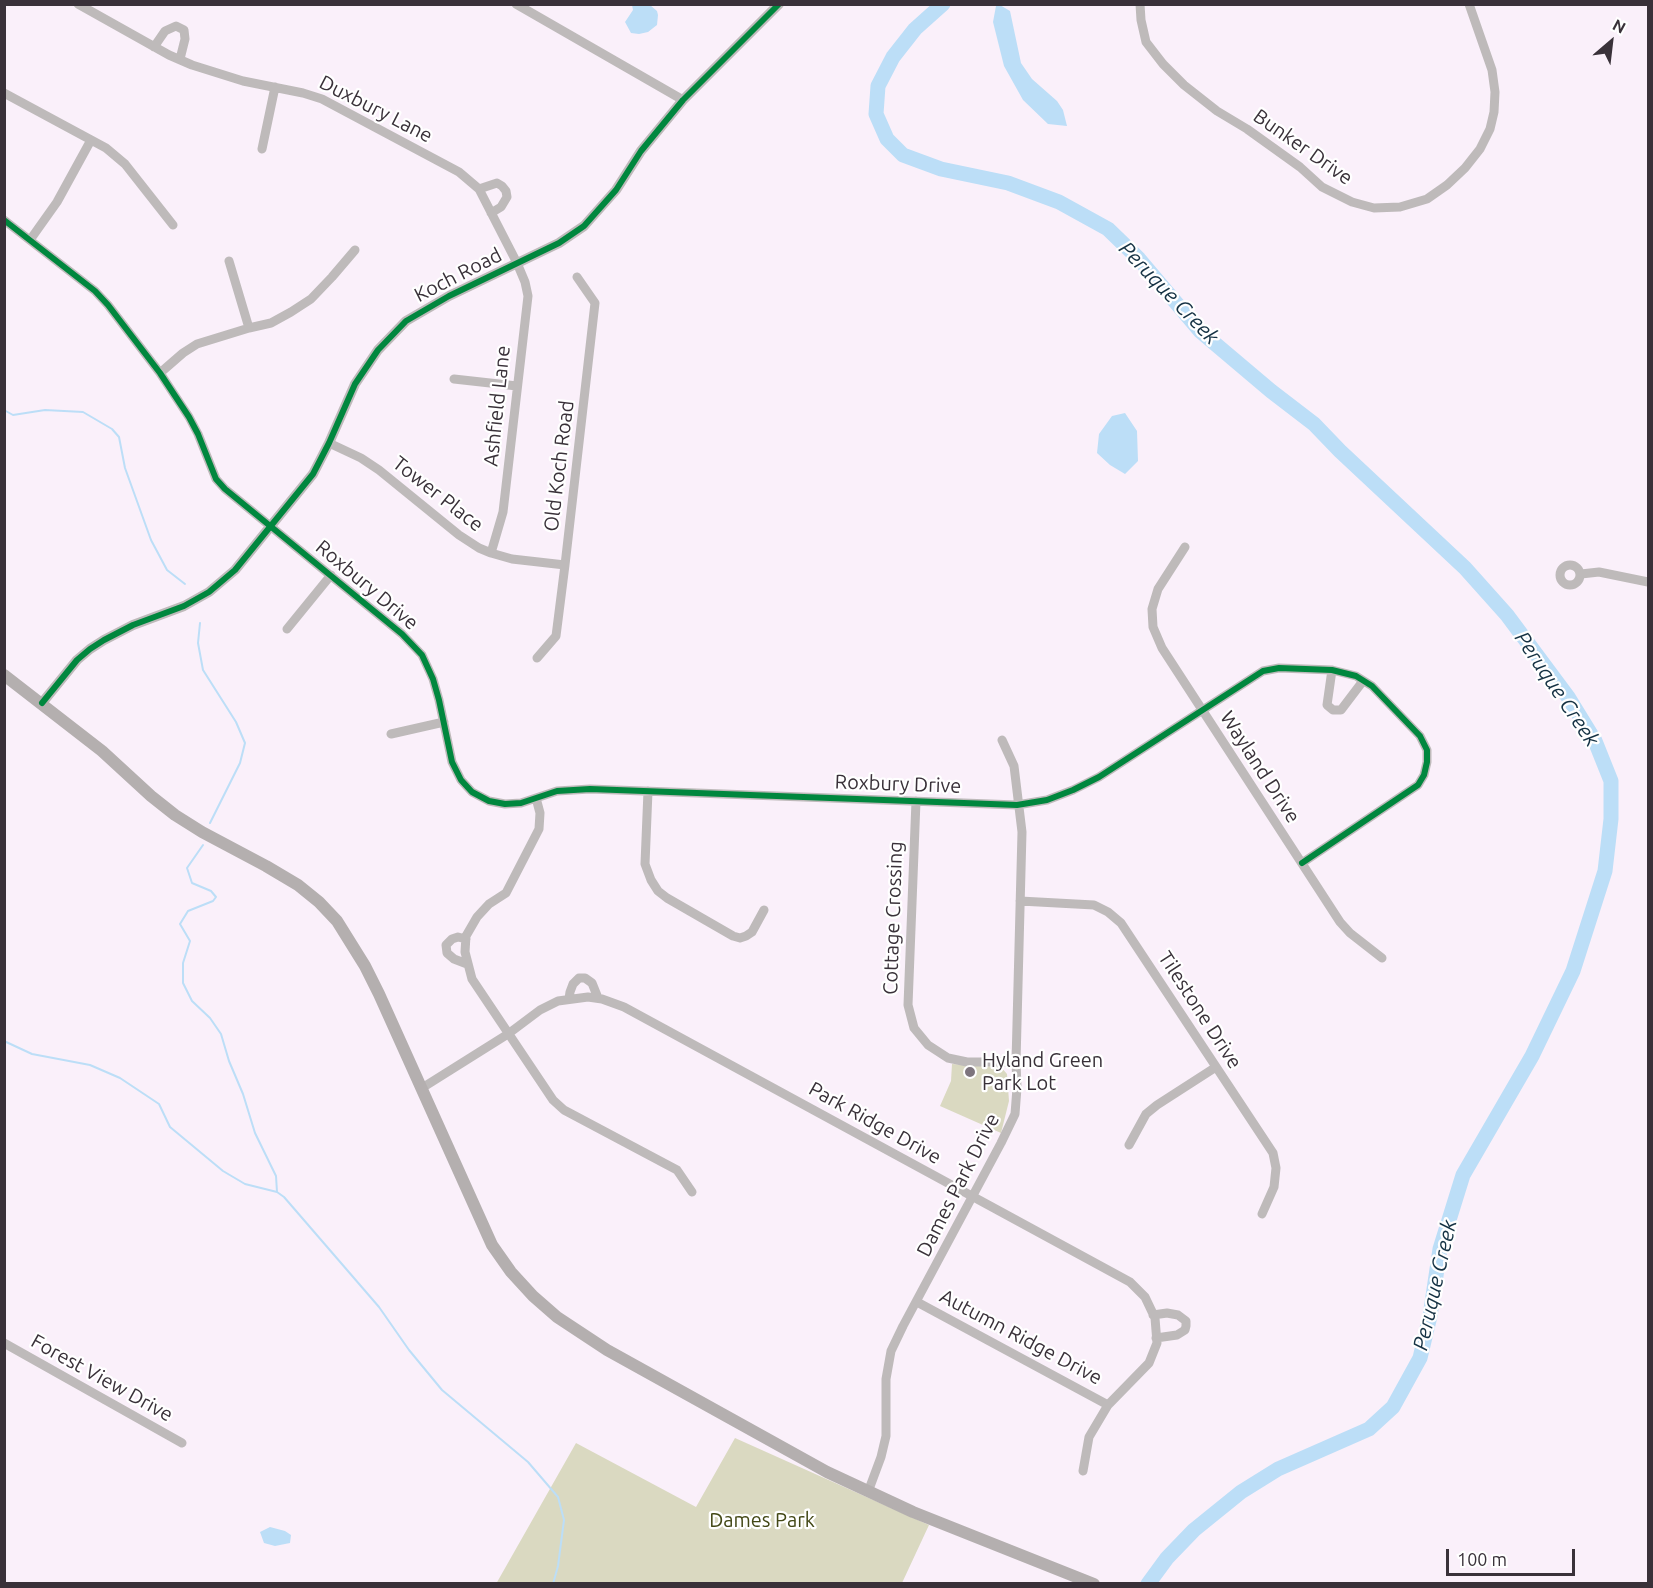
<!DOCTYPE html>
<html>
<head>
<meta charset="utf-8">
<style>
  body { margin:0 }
  #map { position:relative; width:1653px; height:1588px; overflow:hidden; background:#faf0fa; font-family:Ubuntu,sans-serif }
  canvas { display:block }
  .frame { position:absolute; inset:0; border:6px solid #393139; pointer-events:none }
  .north { position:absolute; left:1581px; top:12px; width:60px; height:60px; -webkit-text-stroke:4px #fff; paint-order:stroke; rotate:28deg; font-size:16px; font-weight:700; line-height:24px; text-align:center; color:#393139 }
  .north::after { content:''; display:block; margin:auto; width:21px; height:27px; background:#393139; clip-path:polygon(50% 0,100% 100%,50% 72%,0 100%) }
  .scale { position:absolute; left:1446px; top:1549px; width:129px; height:27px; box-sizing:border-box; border:3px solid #393139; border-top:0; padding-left:8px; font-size:18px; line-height:21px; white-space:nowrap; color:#393139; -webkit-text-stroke:4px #fff; paint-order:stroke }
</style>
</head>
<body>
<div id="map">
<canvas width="1653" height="1588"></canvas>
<div class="frame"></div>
<div class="north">N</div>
<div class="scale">100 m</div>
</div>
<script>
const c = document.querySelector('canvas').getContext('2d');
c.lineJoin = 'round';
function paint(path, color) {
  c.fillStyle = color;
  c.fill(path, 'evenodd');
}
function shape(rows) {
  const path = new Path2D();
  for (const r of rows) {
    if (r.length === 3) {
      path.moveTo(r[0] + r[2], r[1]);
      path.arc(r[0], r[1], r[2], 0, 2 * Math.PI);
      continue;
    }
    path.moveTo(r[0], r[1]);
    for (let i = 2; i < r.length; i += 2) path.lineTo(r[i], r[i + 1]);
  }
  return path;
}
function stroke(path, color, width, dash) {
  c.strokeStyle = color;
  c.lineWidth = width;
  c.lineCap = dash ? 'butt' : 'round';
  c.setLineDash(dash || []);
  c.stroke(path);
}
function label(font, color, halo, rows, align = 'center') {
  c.font = font + ' Ubuntu,sans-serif';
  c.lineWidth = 4.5;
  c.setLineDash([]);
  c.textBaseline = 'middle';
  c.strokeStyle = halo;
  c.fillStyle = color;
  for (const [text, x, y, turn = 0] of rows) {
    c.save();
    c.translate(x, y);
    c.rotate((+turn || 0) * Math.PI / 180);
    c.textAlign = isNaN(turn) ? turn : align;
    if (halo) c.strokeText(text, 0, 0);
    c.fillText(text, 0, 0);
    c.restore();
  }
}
paint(shape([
  [952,1064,1001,1067,1007,1074,1009,1101,1001,1133,940,1106,951,1081],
  [735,1438,929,1525,902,1583,496,1584,576,1443,696,1507]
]), '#dad9c1');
paint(shape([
  [632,5,650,5,657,11,658,15,657,25,648,32,639,34,631,33,625,22,633,10],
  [1000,5,1010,11,1021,63,1032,79,1057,101,1063,110,1067,126,1048,124,1023,100,1004,66,993,22,996,6],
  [1125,413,1137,431,1138,461,1125,474,1110,465,1097,453,1099,434,1112,416],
  [270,1527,285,1531,291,1535,290,1543,275,1546,264,1543,260,1532]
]), '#bcdef7');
stroke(shape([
  [4,410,13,415,45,410,83,412,112,429,119,437,125,468,151,540,167,570,185,584],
  [200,623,198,643,203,670,236,722,245,743,240,763,210,823],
  [203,845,187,868,192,883,211,891,216,897,213,901,188,911,180,924,190,941,183,963,183,983,192,1001,210,1018,221,1034,229,1061,243,1094,255,1133,276,1176,277,1192],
  [4,1041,32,1054,90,1065,120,1078,159,1104,170,1127,223,1171,245,1184,277,1192,284,1197,379,1307,409,1350,442,1390,528,1462,558,1497,564,1520,558,1566,553,1584]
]), '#bcdef7', 2);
stroke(shape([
  [943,4,915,29,893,57,878,86,876,114,887,139,903,155,941,169,1008,183,1059,202,1108,229,1139,259,1200,331,1271,391,1314,424,1340,451,1465,568,1507,615,1568,697,1595,741,1611,781,1611,819,1605,871,1573,971,1532,1056,1463,1175,1440,1249,1430,1316,1420,1358,1393,1407,1369,1429,1278,1469,1241,1492,1194,1530,1167,1558,1148,1584]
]), '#bcdef7', 15);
stroke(shape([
  [78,4,169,55,192,65,243,81,303,93,322,99,459,172,479,189,517,263,525,282,528,296,503,512,491,553],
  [516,4,683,100],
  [1140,4,1141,20,1146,42,1163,64,1184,85,1217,111,1247,129,1300,167,1322,187,1352,202,1374,208,1400,207,1427,199,1447,185,1465,168,1480,149,1490,129,1494,112,1495,92,1492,70,1469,4],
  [154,47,165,31,176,26,184,30,185,39,180,59],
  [4,93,106,148,125,164,173,225],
  [262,149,275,87],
  [479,189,497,183,502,186,506,191,507,197,501,207,491,213],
  [4,220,95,291,108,305,160,373,189,417,198,434,216,479,225,489,402,634,422,655,433,679,439,700,452,762,461,780,472,792,489,801,505,804,521,803,557,791,590,789,1017,805,1047,800,1073,790,1099,777,1263,671,1279,668,1332,670,1356,676,1372,686,1420,736,1427,750,1427,762,1424,775,1418,785,1302,863],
  [30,240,57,202,91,140],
  [229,261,249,328],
  [160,373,183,353,197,344,249,328,271,323,291,312,311,299,332,277,355,250],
  [454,379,517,386],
  [329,443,361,458,379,470,459,535,479,548,491,553,512,559,565,565],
  [1185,547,1158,589,1152,609,1153,627,1162,648,1340,922,1350,933,1382,958],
  [1570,575,10],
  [1581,574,1599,572,1648,582],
  [287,629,331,575],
  [537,658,556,636,565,565,595,303,577,277],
  [1332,670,1327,705,1333,710,1341,710,1363,681],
  [391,734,444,722],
  [648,791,645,864,651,880,658,891,667,898,733,936,740,938,746,936,752,932,764,910],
  [536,798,540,813,539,829,506,893,489,904,477,917,466,936,465,952,472,979,553,1100,564,1110,677,1170,692,1192],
  [916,801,908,1005,914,1028,928,1045,948,1058,967,1062,1016,1062],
  [1020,901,1094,905,1108,912,1121,923,1273,1153,1276,1168,1274,1187,1262,1214],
  [466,939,458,937,452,939,446,945,447,953,454,959,467,964],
  [569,999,570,992,573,984,579,978,585,978,592,983,598,998],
  [422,1088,508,1034,540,1010,558,1001,588,997,602,999,624,1007,1130,1282,1145,1297,1155,1318,1157,1343,1149,1363,1108,1405,1089,1437,1083,1471],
  [1129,1145,1146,1114,1157,1105,1216,1067],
  [917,1302,1108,1405],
  [1153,1315,1167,1313,1178,1315,1186,1321,1186,1326,1185,1330,1177,1335,1156,1338],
  [4,1343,182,1443],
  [868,1492,881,1457,886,1436,886,1379,891,1351,903,1326,1001,1143,1015,1114,1017,1088,1016,1062,1022,832,1014,766,1002,740]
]), '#bebaba', 9);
stroke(shape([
  [42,703,77,660,90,649,104,640,133,625,184,606,209,592,235,570,313,474,329,443,355,384,378,350,406,321,449,296,559,243,584,226,616,190,641,151,683,100,779,4]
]), '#bebaba', 10);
stroke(shape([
  [4,675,102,751,151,796,175,815,202,832,266,866,298,885,319,902,337,921,365,966,379,994,492,1245,511,1272,533,1296,557,1317,607,1350,827,1472,913,1512,1094,1584]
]), '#b4afaf', 12);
stroke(shape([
  [4,220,95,291,108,305,160,373,189,417,198,434,216,479,225,489,402,634,422,655,433,679,439,700,452,762,461,780,472,792,489,801,505,804,521,803,557,791,590,789,1017,805,1047,800,1073,790,1099,777,1263,671,1279,668,1332,670,1356,676,1372,686,1420,736,1427,750,1427,762,1424,775,1418,785,1302,863],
  [42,703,77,660,90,649,104,640,133,625,184,606,209,592,235,570,313,474,329,443,355,384,378,350,406,321,449,296,559,243,584,226,616,190,641,151,683,100,779,4]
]), '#00873e', 6);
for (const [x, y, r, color] of [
  [970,1072,6,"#7d747d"]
]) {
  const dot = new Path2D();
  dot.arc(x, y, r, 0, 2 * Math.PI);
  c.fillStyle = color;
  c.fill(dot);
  stroke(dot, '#fff', 2);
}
label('20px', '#393139', '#fff', [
  ["Duxbury Lane",376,109,27],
  ["Bunker Drive",1303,147,35],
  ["Koch Road",458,275,-27],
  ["Ashfield Lane",497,406,-84],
  ["Old Koch Road",559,466,-83],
  ["Tower Place",438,494,38],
  ["Roxbury Drive",367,585,40],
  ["Wayland Drive",1260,767,57],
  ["Roxbury Drive",898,784,2],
  ["Cottage Crossing",893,918,-88],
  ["Tilestone Drive",1200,1010,57],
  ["Park Ridge Drive",875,1123,29],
  ["Dames Park Drive",958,1185,-63],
  ["Autumn Ridge Drive",1021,1337,28],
  ["Forest View Drive",102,1378,29]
]);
label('20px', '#393139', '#fff', [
  ["Hyland Green",982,1060],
  ["Park Lot",982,1083]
], 'left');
label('20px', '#434816', '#fff', [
  ["Dames Park",762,1520]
]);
label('italic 21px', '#153244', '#fff', [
  ["Peruque Creek",1169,293,46],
  ["Peruque Creek",1557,689,56],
  ["Peruque Creek",1435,1285,-77]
]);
</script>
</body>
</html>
